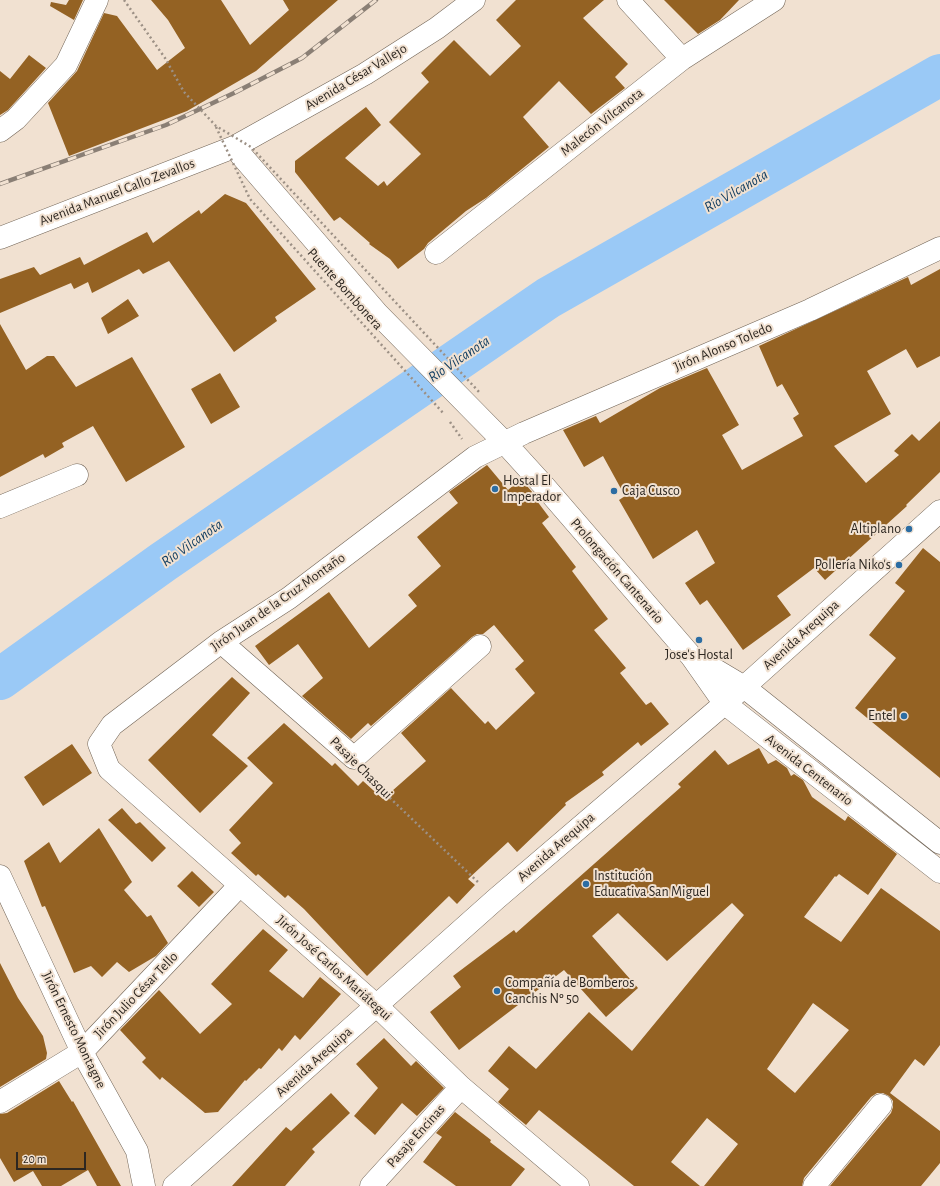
<!DOCTYPE html>
<html>
<head>
<meta charset="utf-8">
<style>
  body { margin:0 }
  #map { position:relative; width:940px; height:1186px; overflow:hidden; background:#f1e1d1; font-family:"Alegreya Sans",sans-serif }
  canvas { display:block }
  .scale { position:absolute; left:16px; top:1152px; width:70px; height:18px; box-sizing:border-box; border:2px solid #2d2721; border-top:0; padding-left:5px; font-size:12px; line-height:14px; white-space:nowrap; color:#2d2721; -webkit-text-stroke:3px #f1e1d1; paint-order:stroke }
</style>
</head>
<body>
<div id="map">
<canvas width="940" height="1186"></canvas>
<div class="scale">20 m</div>
</div>
<script>
const c = document.querySelector('canvas').getContext('2d');
c.lineJoin = 'round';
function shape(rows) {
  const path = new Path2D();
  for (const r of rows) {
    path.moveTo(r[0], r[1]);
    for (let i = 2; i < r.length; i += 2) path.lineTo(r[i], r[i + 1]);
  }
  return path;
}
function stroke(path, color, width, dash) {
  c.strokeStyle = color;
  c.lineWidth = width;
  c.lineCap = dash ? 'butt' : 'round';
  c.setLineDash(dash || []);
  c.stroke(path);
}
function paint(path, color) {
  c.fillStyle = color;
  c.fill(path, 'evenodd');
}
function label(font, color, halo, rows, align = 'center') {
  c.font = font + ' "Alegreya Sans",sans-serif';
  c.lineWidth = 4;
  c.setLineDash([]);
  c.textBaseline = 'middle';
  c.strokeStyle = halo;
  c.fillStyle = color;
  for (const [text, x, y, turn = 0] of rows) {
    c.save();
    c.translate(x, y);
    c.rotate((+turn || 0) * Math.PI / 180);
    c.textAlign = isNaN(turn) ? turn : align;
    if (halo) c.strokeText(text, 0, 0);
    c.fillText(text, 0, 0);
    c.restore();
  }
}
stroke(shape([
  [0,679,163,562,548,298,940,75]
]), '#9ac9f6', 42);
paint(shape([
  [69,0,83,0,74,20,50,6,51,2,66,5],
  [151,0,221,0,250,45,289,10,283,0,338,0,256,71,187,111,69,156,48,103,77,71,104,13,117,16,157,70,185,48,168,20],
  [516,0,604,0,583,18,628,64,615,77,625,88,591,114,559,81,523,117,549,147,486,198,466,211,428,243,424,249,398,269,390,259,369,244,370,243,340,217,334,221,295,172,295,161,366,107,381,125,345,158,378,186,384,181,387,186,421,154,389,122,429,82,421,73,454,40,490,76,521,46,496,20],
  [664,0,739,0,720,20,698,34],
  [29,55,46,68,8,110,0,115,0,71,10,79],
  [225,194,246,203,316,289,275,317,277,321,234,352,169,261,143,274,139,269,92,293,88,282,74,289,71,283,0,313,0,279,34,267,40,275,80,257,84,265,147,232,153,243,199,210,201,214],
  [940,269,940,356,917,368,906,349,867,371,891,414,834,446,866,483,899,455,894,451,912,434,919,441,940,421,940,472,906,505,907,506,825,580,814,568,777,596,791,615,743,650,707,600,700,605,685,583,715,563,697,530,653,559,619,500,625,496,603,456,584,467,563,430,596,416,600,423,660,388,707,368,739,425,722,435,742,470,803,436,793,418,799,414,782,384,777,387,759,346,908,277,911,285],
  [128,299,139,316,108,334,101,318],
  [0,324,26,370,47,356,54,356,76,387,132,357,185,447,126,482,93,426,62,443,64,447,45,458,43,454,0,477],
  [220,373,240,407,211,424,191,389],
  [487,465,508,490,521,479,539,500,537,501,549,517,542,523,576,567,572,571,608,619,594,630,626,668,620,673,646,705,651,702,669,724,641,746,638,742,602,772,604,775,565,803,566,805,517,852,508,842,468,879,475,885,457,904,449,896,367,976,304,909,288,895,285,898,258,874,256,876,231,853,241,843,229,830,273,783,247,758,284,723,332,766,335,763,358,786,363,781,383,799,426,761,401,733,451,688,485,724,488,721,496,730,535,693,515,669,524,661,494,625,483,634,477,634,472,637,371,726,368,723,351,739,302,696,323,678,298,644,269,665,255,646,329,592,369,648,417,606,408,595,441,566,417,537,458,503,449,492],
  [923,548,940,562,940,778,855,708,896,658,869,635,905,591,895,583],
  [232,677,250,693,212,735,248,766,200,813,148,760],
  [72,744,92,773,43,806,24,777],
  [759,748,768,764,776,760,787,768,791,776,794,774,803,780,812,797,845,821,848,816,897,854,868,895,839,874,836,877,835,876,804,917,841,942,881,888,940,931,940,1045,924,1066,915,1059,890,1093,940,1131,940,1163,921,1186,830,1186,891,1113,893,1107,893,1101,889,1096,883,1093,877,1093,871,1097,804,1178,802,1186,704,1186,738,1144,707,1118,671,1162,700,1186,634,1186,539,1110,526,1125,498,1102,509,1089,488,1071,509,1046,536,1069,589,1012,632,1051,744,915,732,903,667,961,618,913,592,936,638,988,606,1017,564,970,459,1050,430,1012,461,987,453,976,514,930,516,933,681,787,678,784,715,750,728,765],
  [813,1003,849,1030,795,1093,767,1069],
  [122,808,136,824,140,822,166,848,152,862,108,820],
  [99,828,132,882,124,890,147,917,151,915,168,943,156,956,129,972,117,962,102,977,91,966,74,973,45,906,42,907,24,861,49,842,60,863],
  [192,871,214,892,199,907,177,886],
  [263,929,288,950,269,971,303,998,320,977,341,994,300,1040,295,1035,282,1051,279,1048,261,1069,259,1068,246,1081,245,1080,218,1112,205,1113,162,1077,160,1080,142,1062,146,1058,120,1030,159,990,200,1034,232,1004,211,984],
  [0,963,18,998,43,1036,47,1053,46,1059,0,1087],
  [384,1038,411,1066,416,1061,444,1088,417,1116,402,1103,375,1135,354,1116,378,1088,356,1064],
  [59,1081,72,1102,73,1101,121,1186,97,1186,88,1170,61,1186,42,1186,33,1171,14,1182,0,1158,0,1114,7,1113],
  [331,1093,350,1113,312,1149,315,1152,285,1186,232,1186,286,1127,291,1131],
  [455,1112,491,1140,490,1142,525,1169,511,1186,456,1186,423,1162,442,1137,436,1133]
]), '#946223');
const minor = shape([
  [628,0,682,59],
  [0,131,16,119,66,65,97,0],
  [234,147,377,313,505,443,545,487,691,656,724,703,940,872],
  [0,238,234,147,365,74,437,28,474,0],
  [436,253,682,59,774,0],
  [0,507,77,475],
  [221,642,354,758,480,646],
  [697,659,744,687,940,843],
  [0,876,82,1052,137,1151,144,1186],
  [0,1102,82,1052,240,885],
  [174,1186,496,899,744,687,940,511],
  [371,1186,461,1087],
  [578,1186,461,1087,377,1006,109,769,99,744,112,725,221,642,289,598,475,457,524,433,810,310,940,248],
  [814,1186,881,1105]
]);
stroke(minor, '#716456', 23);
stroke(shape([
  [124,0,165,58,184,92],
  [450,422,462,439],
  [368,777,480,884]
]), '#9c9085', 2.5, [2, 3]);
stroke(minor, '#fff', 22);
const rail = shape([
  [0,184,166,125,234,93,302,58,376,0]
]);
stroke(rail, '#8a7f75', 4.5);
stroke(rail, '#f1e1d1', 3, [9]);
stroke(shape([
  [184,92,216,126,251,147,480,393],
  [216,127,250,199,444,414]
]), '#9c9085', 2.5, [2, 3]);
for (const [x, y, r, color] of [
  [495,489,4,"#2c6da3"],
  [614,491,4,"#2c6da3"],
  [909,529,4,"#2c6da3"],
  [899,565,4,"#2c6da3"],
  [699,640,4,"#2c6da3"],
  [904,716,4,"#2c6da3"],
  [586,884,4,"#2c6da3"],
  [497,991,4,"#2c6da3"]
]) {
  const dot = new Path2D();
  dot.arc(x, y, r, 0, 2 * Math.PI);
  c.fillStyle = color;
  c.fill(dot);
  stroke(dot, '#f1e1d1', 1.5);
}
label('14px', '#2d2721', '#f1e1d1', [
  ["Avenida César Vallejo",356,77,-31],
  ["Malecón Vilcanota",602,122,-38],
  ["Avenida Manuel Callo Zevallos",117,192,-21],
  ["Puente Bombonera",345,289,48],
  ["Jirón Alonso Toledo",723,347,-23],
  ["Prolongación Cantenario",617,571,49],
  ["Jirón Juan de la Cruz Montaño",278,602,-35],
  ["Avenida Arequipa",801,635,-42],
  ["Pasaje Chasqui",361,768,45],
  ["Avenida Centenario",809,770,38],
  ["Avenida Arequipa",556,847,-41],
  ["Jirón José Carlos Mariátegui",334,968,42],
  ["Jirón Julio César Tello",136,995,-46],
  ["Jirón Ernesto Montagne",74,1030,64],
  ["Avenida Arequipa",314,1062,-42],
  ["Pasaje Encinas",416,1136,-48]
]);
label('14px', '#2d2721', '#f1e1d1', [
  ["Hostal El",503,481],
  ["Imperador",503,497],
  ["Caja Cusco",622,491],
  ["Altiplano",901,529,"right"],
  ["Pollería Niko's",891,565,"right"],
  ["Jose's Hostal",699,655,"center"],
  ["Entel",896,716,"right"],
  ["Institución",594,876],
  ["Educativa San Miguel",594,892],
  ["Compañía de Bomberos",505,983],
  ["Canchis Nº 50",505,999]
], 'left');
label('italic 15px', '#103d61', '#f1e1d1', [
  ["Río Vilcanota",736,191,-30],
  ["Río Vilcanota",459,359,-34],
  ["Río Vilcanota",192,543,-35]
]);
</script>
</body>
</html>
